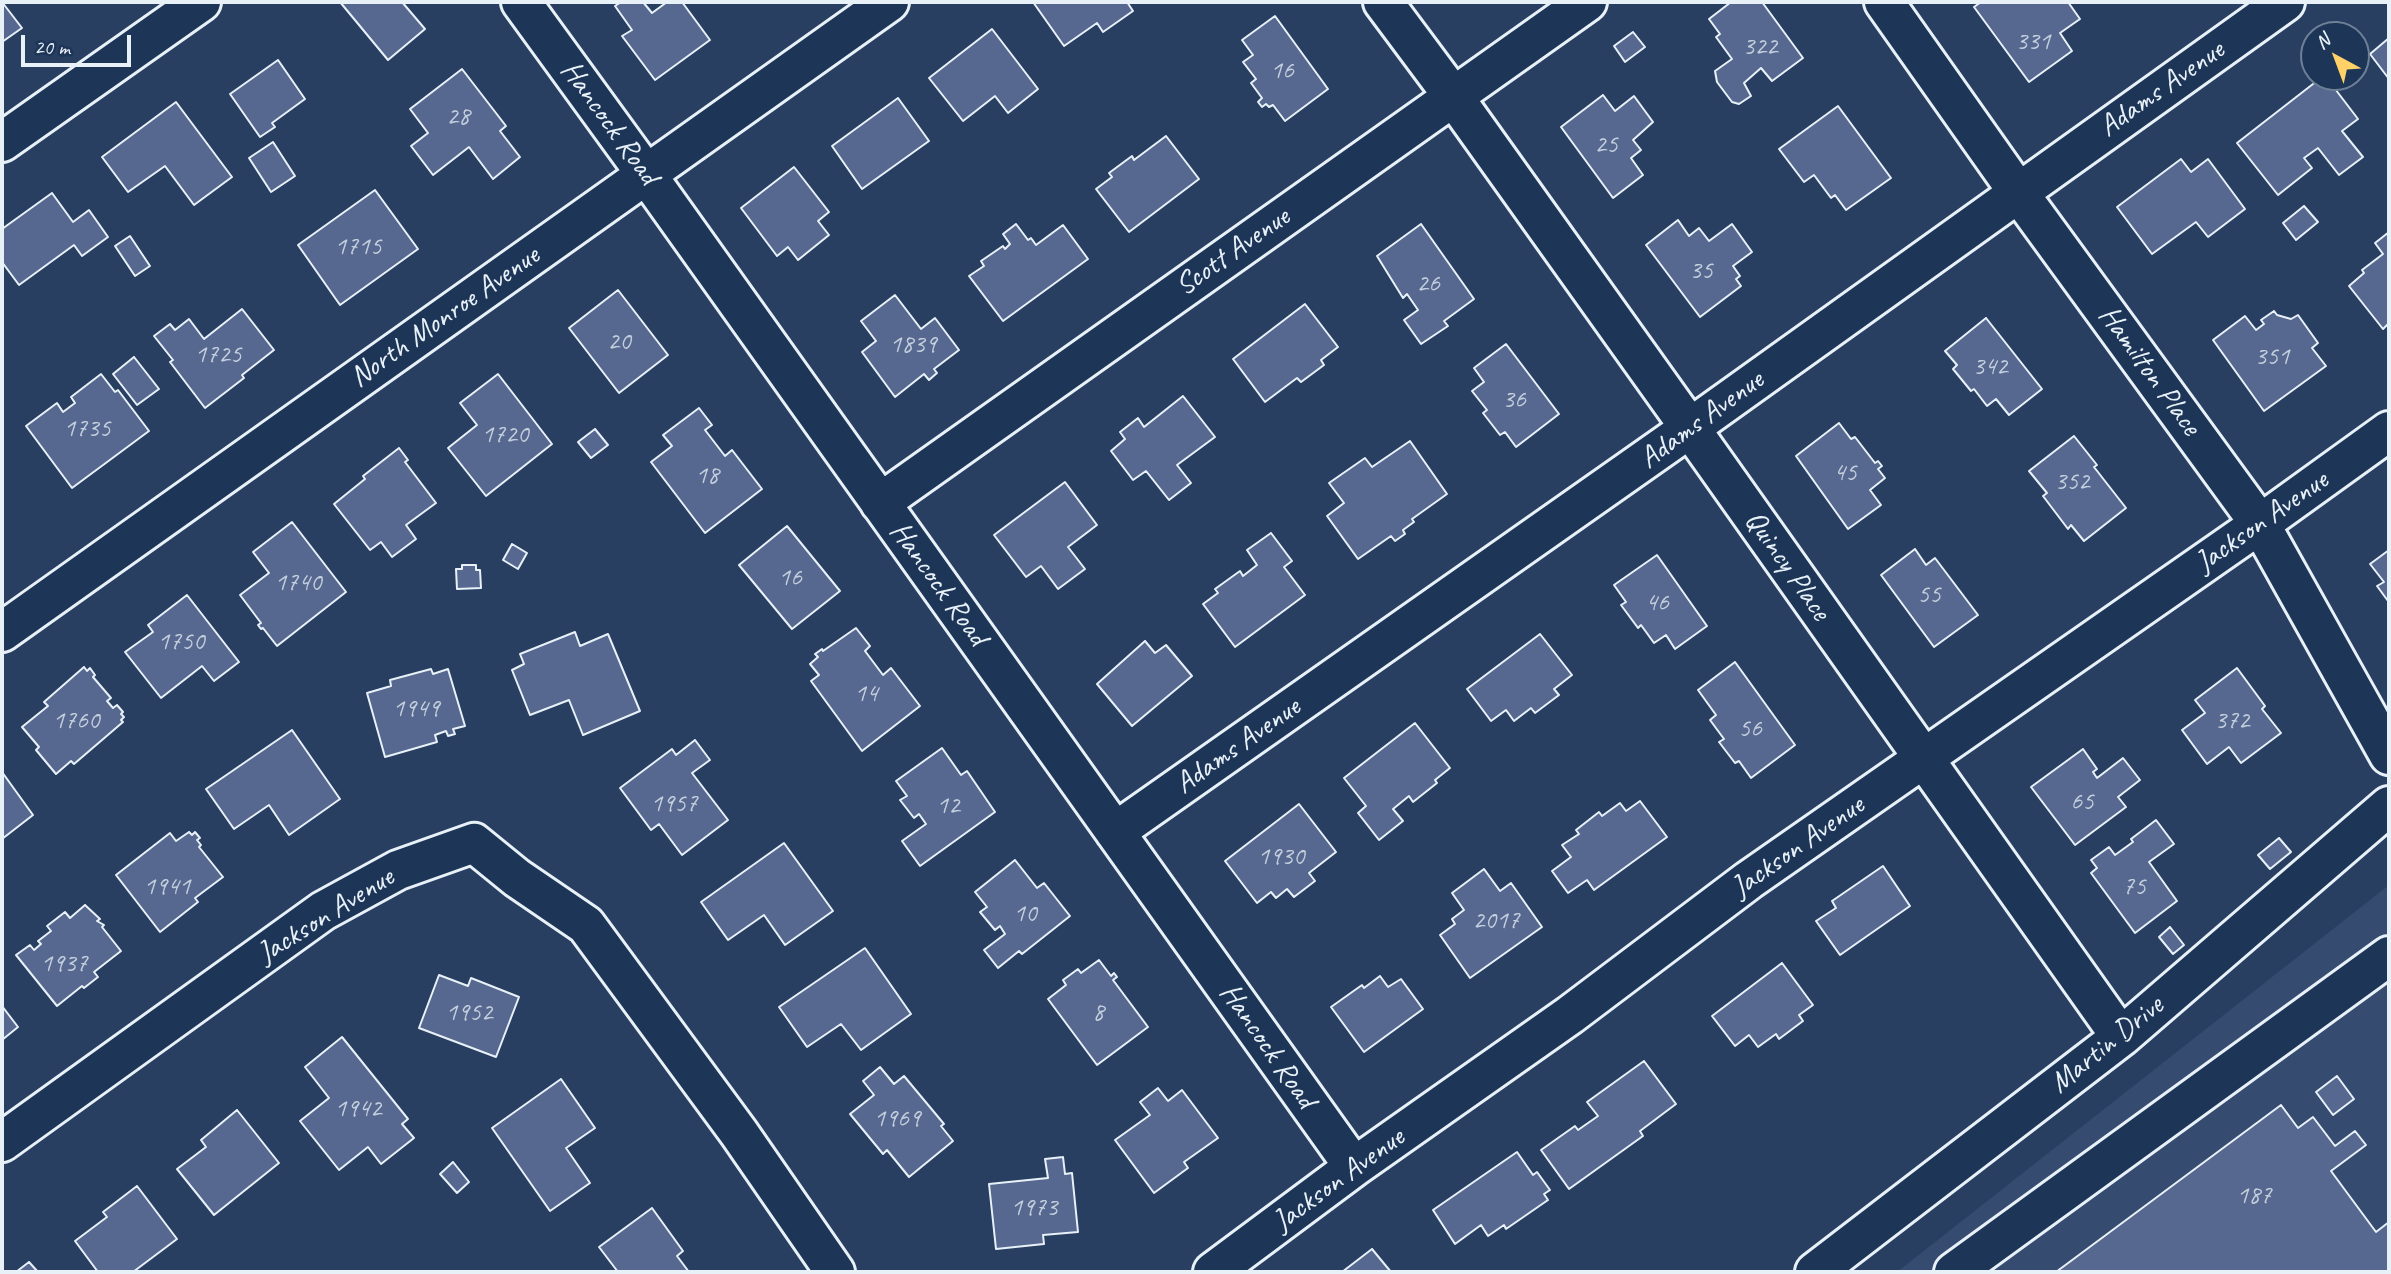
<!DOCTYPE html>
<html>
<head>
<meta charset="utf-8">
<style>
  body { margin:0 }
  #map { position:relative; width:2391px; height:1274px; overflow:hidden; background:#283f62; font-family:Caveat,sans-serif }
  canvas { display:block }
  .frame { position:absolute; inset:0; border:4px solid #e8f1f8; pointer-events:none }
  .north { position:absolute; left:2300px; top:21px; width:70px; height:70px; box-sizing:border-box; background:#1d3557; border:2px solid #6e8097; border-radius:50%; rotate:319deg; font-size:19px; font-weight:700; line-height:28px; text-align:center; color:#e8f1f8 }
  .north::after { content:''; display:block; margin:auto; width:24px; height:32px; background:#ffd166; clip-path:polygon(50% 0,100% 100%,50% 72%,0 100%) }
  .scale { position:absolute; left:21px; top:35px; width:110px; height:32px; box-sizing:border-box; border:4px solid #e8f1f8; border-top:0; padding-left:9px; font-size:21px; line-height:24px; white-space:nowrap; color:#e8f1f8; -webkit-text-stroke:5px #1d3557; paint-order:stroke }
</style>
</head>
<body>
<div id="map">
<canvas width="2391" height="1274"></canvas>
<div class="frame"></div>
<div class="north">N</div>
<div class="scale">20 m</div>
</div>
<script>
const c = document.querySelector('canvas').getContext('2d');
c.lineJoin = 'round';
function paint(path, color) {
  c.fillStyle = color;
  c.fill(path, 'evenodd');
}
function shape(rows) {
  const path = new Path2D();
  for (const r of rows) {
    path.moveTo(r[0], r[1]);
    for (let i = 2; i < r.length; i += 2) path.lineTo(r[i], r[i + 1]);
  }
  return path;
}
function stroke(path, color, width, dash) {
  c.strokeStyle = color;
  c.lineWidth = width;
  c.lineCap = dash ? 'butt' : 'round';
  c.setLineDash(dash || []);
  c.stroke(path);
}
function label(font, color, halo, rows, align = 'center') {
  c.font = font + ' Caveat,sans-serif';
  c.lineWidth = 6;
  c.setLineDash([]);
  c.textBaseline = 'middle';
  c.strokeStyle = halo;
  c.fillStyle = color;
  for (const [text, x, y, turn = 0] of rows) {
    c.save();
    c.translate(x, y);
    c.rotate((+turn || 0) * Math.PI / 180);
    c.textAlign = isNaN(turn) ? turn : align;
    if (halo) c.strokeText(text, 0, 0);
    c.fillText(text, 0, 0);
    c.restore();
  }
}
paint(shape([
  [2389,885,2389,1272,1897,1272]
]), '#364b70');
const building = shape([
  [2,2,22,28,2,42,2,2],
  [340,2,402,2,425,29,388,60,340,2],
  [621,2,643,2,652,13,667,2,682,2,710,40,655,80,622,36,632,30,615,6,621,2],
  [1033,2,1127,2,1133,11,1103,32,1097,23,1064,46,1033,2],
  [1731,2,1762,2,1803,58,1772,81,1761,68,1744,83,1751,96,1739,104,1732,102,1717,82,1715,71,1732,59,1716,37,1720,34,1709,19,1731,2],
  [1981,2,2068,2,2080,19,2060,33,2072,51,2029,82,1974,7,1981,2],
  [1275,16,1328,89,1285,121,1273,105,1269,107,1266,104,1262,107,1258,102,1262,98,1251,83,1256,79,1243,62,1253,55,1242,40,1275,16],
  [992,29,1038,89,1008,113,995,96,963,121,929,78,992,29],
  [1633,32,1645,47,1625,62,1614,46,1633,32],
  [2389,38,2389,79,2370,54,2389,38],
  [278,60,305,99,272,123,275,127,260,137,230,94,278,60],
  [462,69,506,126,500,131,520,157,493,179,469,147,433,175,411,146,428,133,410,109,462,69],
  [2322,77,2326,77,2358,119,2342,131,2363,157,2339,175,2318,148,2304,158,2312,168,2278,195,2237,143,2322,77],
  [1603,95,1615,111,1634,96,1653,122,1633,140,1641,150,1631,158,1643,175,1613,198,1561,127,1603,95],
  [898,98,929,141,862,189,832,146,898,98],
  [176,102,232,177,194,205,165,166,128,192,102,157,176,102],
  [1838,106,1891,178,1846,210,1835,195,1831,198,1814,175,1804,182,1779,149,1838,106],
  [1166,136,1199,179,1129,232,1096,189,1112,177,1109,173,1132,156,1134,160,1166,136],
  [273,142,295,176,271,192,249,158,273,142],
  [2181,159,2191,172,2208,159,2245,209,2208,237,2196,222,2152,254,2117,207,2181,159],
  [794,167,829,212,818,221,829,235,798,260,788,247,777,256,741,208,794,167],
  [375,190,418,249,340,305,298,245,375,190],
  [52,193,73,222,89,210,108,237,82,256,74,245,19,285,2,262,2,229,52,193],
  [2304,206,2318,222,2296,240,2283,223,2304,206],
  [1678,220,1689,236,1699,228,1709,241,1732,224,1752,252,1733,266,1740,276,1736,279,1741,286,1700,317,1646,245,1678,220],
  [1016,224,1028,240,1031,238,1036,245,1063,225,1088,259,1003,321,969,276,984,266,981,261,1003,246,1005,249,1010,244,1003,234,1016,224],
  [1421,224,1474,299,1444,321,1448,326,1421,344,1404,320,1418,310,1407,294,1403,298,1377,256,1421,224],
  [2389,232,2389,323,2383,329,2349,286,2364,273,2362,270,2383,254,2375,243,2389,232],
  [130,236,150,266,135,276,115,246,130,236],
  [618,290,668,355,619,393,569,328,618,290],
  [895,295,921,329,935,318,959,350,934,369,937,373,929,380,924,374,895,397,862,352,876,341,861,321,895,295],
  [1305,304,1338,347,1321,360,1324,365,1301,382,1297,378,1265,402,1233,359,1305,304],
  [242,309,274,350,242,375,244,378,205,408,170,362,173,360,154,336,170,324,175,330,189,319,204,339,242,309],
  [2274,311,2277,315,2291,319,2298,315,2318,343,2312,348,2326,366,2264,411,2213,340,2245,316,2256,330,2264,324,2261,320,2274,311],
  [1986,318,2042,389,2009,415,1996,399,1987,406,1974,389,1971,391,1953,369,1957,365,1945,351,1986,318],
  [1506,344,1559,414,1516,447,1505,432,1500,435,1483,413,1487,410,1472,391,1484,382,1474,368,1506,344],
  [134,357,159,389,137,405,113,374,134,357],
  [101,374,115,392,118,390,149,431,72,488,26,426,57,403,63,412,75,403,71,397,101,374],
  [498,374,552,444,486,496,448,448,477,425,460,403,498,374],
  [1183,396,1215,437,1177,465,1191,483,1169,500,1146,471,1133,480,1111,451,1125,439,1120,432,1138,418,1144,427,1183,396],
  [699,408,712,425,705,430,725,456,732,450,762,489,705,533,651,462,672,446,663,435,699,408],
  [1839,423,1851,439,1855,437,1875,463,1878,461,1882,466,1878,469,1885,478,1870,490,1881,505,1848,529,1796,456,1839,423],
  [595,429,608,445,591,458,578,442,595,429],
  [2074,436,2097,465,2094,467,2126,508,2084,541,2071,525,2068,529,2043,496,2047,493,2029,471,2074,436],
  [1410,441,1447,494,1412,519,1414,522,1403,530,1405,534,1395,541,1391,536,1358,559,1327,516,1344,503,1329,483,1365,458,1372,467,1410,441],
  [399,448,408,460,405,462,436,503,406,525,416,539,392,557,381,542,370,550,334,504,365,479,363,476,399,448],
  [1065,482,1097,525,1068,547,1085,569,1058,589,1041,566,1026,577,994,535,1065,482],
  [292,522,346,592,277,646,263,628,261,629,258,625,261,623,240,595,269,573,253,552,292,522],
  [787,526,840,591,792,629,739,565,787,526],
  [1271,533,1292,561,1284,567,1305,595,1235,647,1203,604,1218,593,1215,589,1240,571,1243,576,1257,565,1247,550,1271,533],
  [512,544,527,553,518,569,503,560,512,544],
  [1915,549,1926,565,1935,558,1978,615,1934,647,1881,575,1915,549],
  [2389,550,2389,600,2388,601,2377,586,2384,582,2370,564,2389,550],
  [1657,555,1707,626,1675,649,1666,635,1654,643,1641,625,1638,628,1621,605,1626,602,1614,585,1657,555],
  [462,565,476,565,476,570,480,570,481,588,457,589,456,569,462,569,462,565],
  [187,595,239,662,214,681,202,666,161,698,125,652,153,632,148,625,187,595],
  [856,628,870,646,865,651,883,675,891,668,920,706,862,751,811,681,819,675,810,664,818,657,815,654,822,649,823,651,856,628],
  [575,632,580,646,608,634,640,711,583,735,569,700,530,715,512,670,524,664,520,654,575,632],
  [1540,634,1572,675,1554,689,1559,695,1535,713,1531,708,1514,721,1506,710,1491,721,1467,689,1540,634],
  [1145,641,1155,653,1166,645,1192,676,1132,726,1097,684,1145,641],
  [1735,662,1795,745,1751,778,1739,761,1735,763,1719,742,1724,739,1710,720,1716,715,1698,690,1735,662],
  [84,667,87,671,90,668,95,675,93,677,111,698,107,701,113,708,117,705,123,712,121,714,124,717,121,720,123,722,74,764,71,761,56,774,36,750,39,747,22,727,48,706,44,702,84,667],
  [2237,668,2265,706,2262,709,2281,733,2241,763,2229,747,2207,764,2182,730,2205,713,2195,700,2237,668],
  [431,669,433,674,448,669,465,726,453,729,455,734,448,736,446,731,435,735,437,742,385,757,367,693,391,686,390,680,431,669],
  [1415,723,1450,768,1435,780,1437,783,1413,802,1409,796,1393,809,1403,821,1379,840,1358,813,1366,806,1344,778,1415,723],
  [292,730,340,799,289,835,269,805,234,829,206,789,292,730],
  [695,740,710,760,692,773,728,820,682,855,659,824,651,830,620,788,672,749,676,755,695,740],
  [942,748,961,775,967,771,995,812,920,866,902,841,926,824,919,814,914,818,900,800,907,796,896,781,942,748],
  [2083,749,2097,769,2093,772,2097,778,2123,758,2140,780,2118,797,2126,807,2075,845,2031,787,2083,749],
  [2,772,33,815,2,839,2,772],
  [1640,801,1667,837,1594,890,1587,880,1568,893,1552,871,1571,857,1562,845,1579,834,1576,830,1599,812,1602,816,1620,803,1626,811,1640,801],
  [1299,804,1336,852,1309,873,1315,881,1294,897,1287,889,1276,898,1271,892,1257,903,1225,861,1299,804],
  [2156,820,2174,844,2149,862,2177,901,2135,933,2091,873,2097,868,2091,860,2109,847,2115,855,2133,842,2131,839,2156,820],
  [189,832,192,835,195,832,200,838,197,840,201,845,199,847,223,877,195,898,198,902,160,932,116,875,170,833,176,841,189,832],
  [2279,838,2291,852,2270,869,2258,855,2279,838],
  [784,843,833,911,785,945,764,915,728,940,701,902,784,843],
  [1015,860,1037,888,1044,883,1070,916,1022,954,1019,951,998,968,984,950,1005,934,1000,926,995,930,980,912,987,907,975,892,1015,860],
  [1883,866,1910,906,1840,955,1816,921,1836,908,1832,901,1883,866],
  [1484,869,1500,891,1511,883,1542,927,1470,978,1440,935,1455,924,1452,919,1464,910,1452,893,1484,869],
  [85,905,100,919,97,921,104,925,102,927,121,951,94,972,98,977,84,988,82,986,57,1006,16,955,30,945,34,950,41,944,38,941,51,931,47,926,65,912,70,918,85,905],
  [2170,927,2184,945,2173,954,2159,937,2170,927],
  [865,948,911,1014,861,1050,841,1024,807,1047,779,1007,865,948],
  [1099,960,1111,976,1114,973,1117,977,1113,980,1148,1027,1097,1065,1048,999,1066,985,1063,980,1078,969,1081,973,1099,960],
  [1782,963,1813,1005,1799,1015,1803,1021,1779,1039,1776,1034,1758,1047,1749,1035,1735,1046,1712,1016,1782,963],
  [439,975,468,986,471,978,519,997,496,1057,419,1028,439,975],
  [1380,976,1388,987,1401,979,1423,1009,1364,1052,1331,1007,1362,985,1364,988,1380,976],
  [2,1006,18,1027,2,1040,2,1006],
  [342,1037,408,1119,402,1124,414,1138,381,1164,368,1147,339,1170,300,1121,329,1098,305,1067,342,1037],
  [1644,1061,1676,1104,1640,1131,1643,1136,1569,1189,1541,1150,1575,1126,1578,1130,1598,1116,1587,1102,1644,1061],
  [880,1067,894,1084,904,1076,944,1124,941,1126,953,1141,909,1177,887,1150,883,1154,850,1114,874,1095,863,1081,880,1067],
  [2337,1076,2354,1099,2333,1115,2316,1092,2337,1076],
  [561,1079,595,1128,566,1148,590,1183,550,1211,492,1128,561,1079],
  [1158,1088,1168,1101,1182,1090,1218,1138,1184,1162,1188,1168,1154,1193,1115,1140,1150,1115,1140,1102,1158,1088],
  [2281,1105,2298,1128,2313,1117,2335,1146,2355,1131,2366,1145,2331,1171,2376,1232,2389,1222,2389,1272,2056,1272,2281,1105],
  [237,1110,279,1163,214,1215,177,1169,206,1147,201,1140,237,1110],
  [1517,1152,1533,1175,1537,1172,1550,1190,1544,1194,1548,1200,1506,1229,1504,1225,1488,1236,1481,1225,1455,1244,1433,1210,1517,1152],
  [1063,1157,1065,1174,1072,1173,1078,1232,1043,1235,1044,1244,996,1249,989,1184,1048,1178,1045,1159,1063,1157],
  [453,1162,469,1182,457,1193,440,1174,453,1162],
  [137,1186,177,1239,133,1272,98,1272,75,1241,107,1217,103,1212,137,1186],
  [652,1208,683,1251,677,1256,689,1272,618,1272,599,1247,652,1208],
  [1372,1249,1391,1272,1342,1272,1372,1249],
  [29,1262,38,1272,16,1272,29,1262]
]);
paint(building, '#56688f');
stroke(building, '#e8f1f8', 2);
const minor = shape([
  [521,2,646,174,1354,1167],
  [1383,2,1453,96,1690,428,2121,1037],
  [1884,2,2018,192,2260,524,2389,755],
  [2,142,201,2],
  [880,503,1587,2],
  [2,632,889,2],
  [1115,832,1690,428,2285,2],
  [2,1142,323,911,398,870,474,843,517,878,586,925,739,1133,835,1272],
  [1213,1272,1354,1167,1570,1015,1749,880,2260,524,2389,431],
  [1815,1272,2121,1037,2389,806],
  [1954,1272,2389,956]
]);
stroke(minor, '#e8f1f8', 44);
stroke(minor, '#1d3557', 38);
label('26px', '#c4cfde', null, [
  ["331",2033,42],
  ["322",1760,47],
  ["16",1282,71],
  ["28",458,117],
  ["25",1606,145],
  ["1715",358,247],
  ["35",1701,271],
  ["26",1428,284],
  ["20",619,342],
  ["1839",913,345],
  ["1725",218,355],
  ["351",2272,357],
  ["342",1990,367],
  ["36",1514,400],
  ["1735",87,429],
  ["1720",505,435],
  ["45",1845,473],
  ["18",707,476],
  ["352",2072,482],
  ["16",790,578],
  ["1740",298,583],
  ["55",1929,595],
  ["46",1657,603],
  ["1750",181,642],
  ["14",866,694],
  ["1949",416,709],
  ["1760",76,721],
  ["372",2232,721],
  ["56",1750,729],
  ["65",2082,802],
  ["1957",674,804],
  ["12",948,806],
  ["1930",1281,857],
  ["1941",167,887],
  ["75",2134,887],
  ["10",1025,914],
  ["2017",1496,921],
  ["1937",64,964],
  ["1952",469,1013],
  ["8",1098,1013],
  ["1942",358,1109],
  ["1969",897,1119],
  ["187",2254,1196],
  ["1973",1034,1208]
]);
label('30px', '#e8f1f8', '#1d3557', [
  ["Adams Avenue",2162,89,-35],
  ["Hancock Road",609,123,54],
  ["Scott Avenue",1233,252,-35],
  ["North Monroe Avenue",445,317,-35],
  ["Hamilton Place",2149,371,54],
  ["Adams Avenue",1702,420,-36],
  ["Jackson Avenue",2262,522,-35],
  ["Quincy Place",1787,566,55],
  ["Hancock Road",938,584,54],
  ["Adams Avenue",1238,746,-35],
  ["Jackson Avenue",1798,847,-35],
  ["Jackson Avenue",326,916,-32],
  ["Martin Drive",2107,1045,-39],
  ["Hancock Road",1267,1046,55],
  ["Jackson Avenue",1339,1180,-36]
]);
</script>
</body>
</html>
